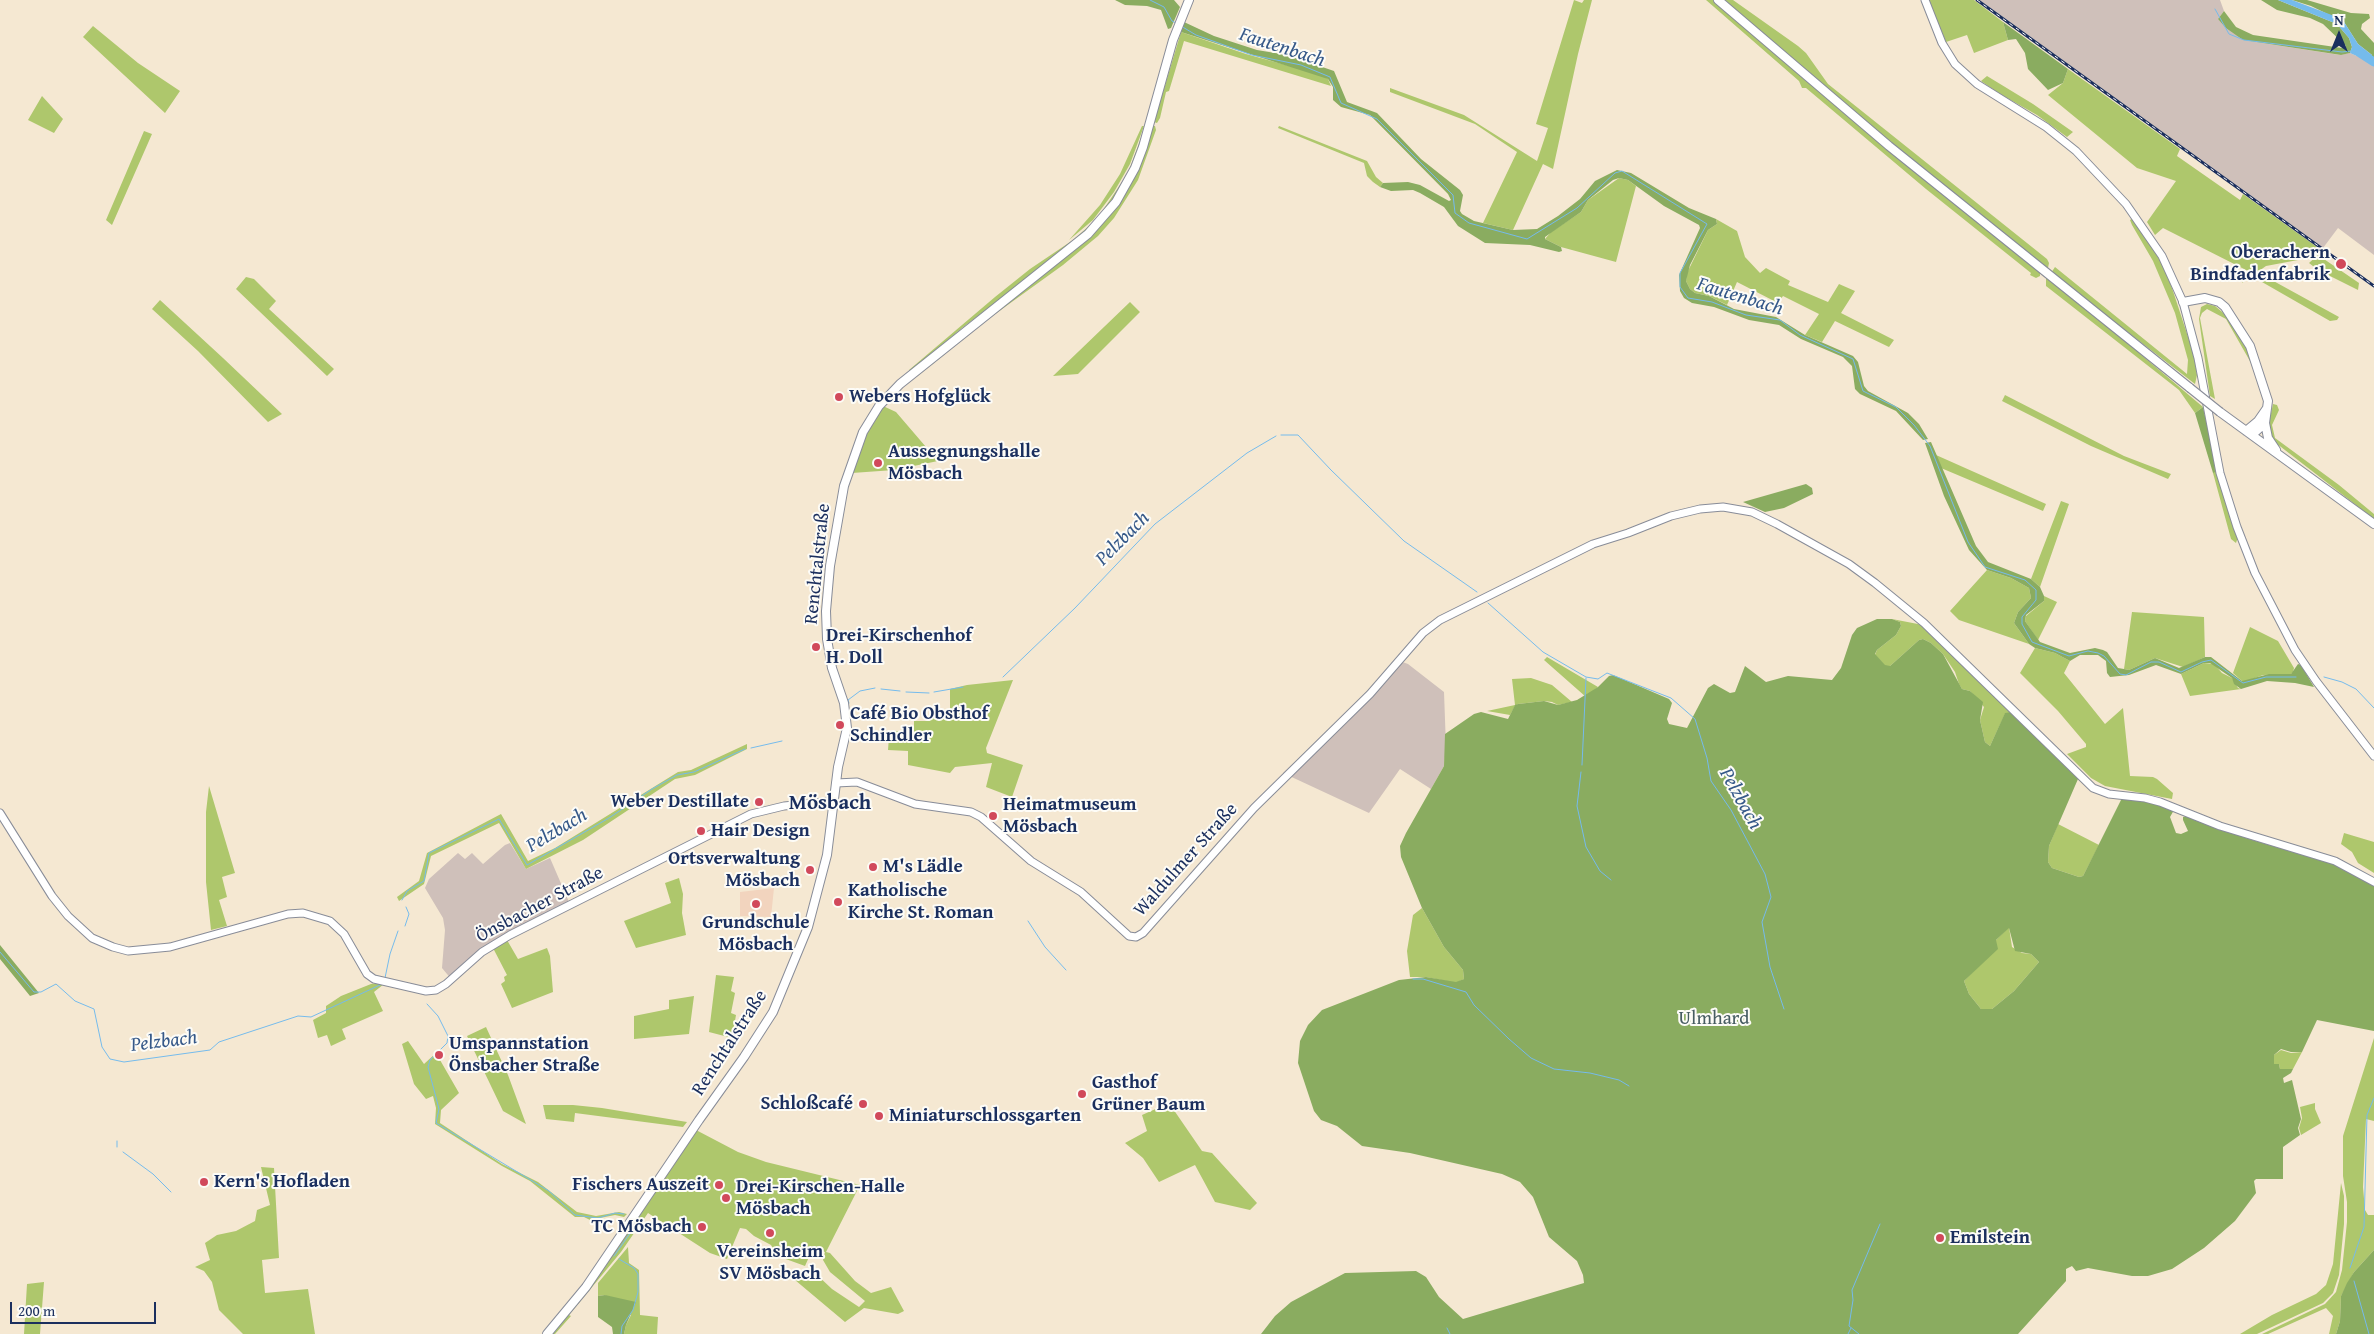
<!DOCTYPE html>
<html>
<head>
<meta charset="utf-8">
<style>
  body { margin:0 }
  #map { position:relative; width:2374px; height:1334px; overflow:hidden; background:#f5e8d2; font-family:"Gentium Book Plus",serif }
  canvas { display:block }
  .north { position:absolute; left:2314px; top:10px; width:50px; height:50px; -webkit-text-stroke:4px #fdfcf7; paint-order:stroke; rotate:0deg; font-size:14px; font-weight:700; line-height:20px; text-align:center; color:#1b2f5e }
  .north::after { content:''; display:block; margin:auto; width:18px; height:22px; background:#1b2f5e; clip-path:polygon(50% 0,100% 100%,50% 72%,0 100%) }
  .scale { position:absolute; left:10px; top:1302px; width:146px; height:22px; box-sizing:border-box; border:2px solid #1b2f5e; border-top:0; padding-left:6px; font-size:15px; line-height:18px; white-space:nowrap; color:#1b2f5e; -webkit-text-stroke:4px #fdfcf7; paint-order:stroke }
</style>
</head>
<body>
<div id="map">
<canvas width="2374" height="1334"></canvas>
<div class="north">N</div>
<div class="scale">200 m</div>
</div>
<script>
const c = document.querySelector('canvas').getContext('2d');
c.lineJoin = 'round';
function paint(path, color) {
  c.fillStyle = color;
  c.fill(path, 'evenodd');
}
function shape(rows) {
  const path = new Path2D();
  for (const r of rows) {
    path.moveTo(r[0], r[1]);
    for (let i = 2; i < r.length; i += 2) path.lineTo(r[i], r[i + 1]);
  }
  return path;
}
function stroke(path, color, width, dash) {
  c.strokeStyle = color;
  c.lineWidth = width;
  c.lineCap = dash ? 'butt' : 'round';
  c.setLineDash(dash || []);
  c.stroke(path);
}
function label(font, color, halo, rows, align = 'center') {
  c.font = font + ' "Gentium Book Plus",serif';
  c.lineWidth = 4;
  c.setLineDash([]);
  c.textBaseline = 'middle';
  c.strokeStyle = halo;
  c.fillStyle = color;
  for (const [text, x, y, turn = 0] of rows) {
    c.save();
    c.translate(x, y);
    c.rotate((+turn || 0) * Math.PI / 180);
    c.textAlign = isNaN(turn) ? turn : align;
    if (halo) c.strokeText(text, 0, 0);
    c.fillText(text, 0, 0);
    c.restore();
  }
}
paint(shape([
  [774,888,771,917,740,916,740,892]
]), '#f2d4be');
paint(shape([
  [1979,0,2220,0,2224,11,2218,19,2243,40,2340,55,2350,53,2368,61,2374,65,2374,255,2338,228,2323,248],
  [1397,660,1408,664,1444,692,1446,747,1444,766,1431,789,1400,769,1369,813,1283,773,1368,693],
  [510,843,526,869,550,858,569,902,493,948,452,980,442,968,445,930,443,918,425,888,429,879,458,853,465,859,472,853,483,864,505,845]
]), '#cfc0ba');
paint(shape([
  [1574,0,1582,3,1584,0,1592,0,1578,54,1553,169,1543,164,1513,230,1483,223,1517,152,1475,124,1390,92,1390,88,1464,115,1537,161,1548,128,1536,124],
  [1706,0,1714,0,1880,142,2040,272,2040,276,2036,278,2030,275,2031,273,1926,189,1806,88,1802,88,1799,81],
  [1723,0,1733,0,1798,46,1806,53,1828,84,2047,259,2049,263,2048,268,2045,268,1886,138],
  [1928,0,1974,0,2003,22,2008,40,1974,53,1967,35,1946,42],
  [93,26,138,63,180,91,165,113,83,37],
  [1181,32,1246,54,1322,75,1328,79,1331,86,1184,41,1169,91,1166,92,1160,118,1157,123,1154,122],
  [2068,69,2180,149,2177,156,2240,200,2243,194,2317,247,2298,260,2266,266,2242,283,2248,271,2163,228,2155,235,2147,222,2176,181,2137,168,2048,95,2063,83],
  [1987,76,2033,104,2073,132,2067,137,2037,115,2000,94,1981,81],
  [42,96,63,119,54,133,28,120],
  [1142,126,1144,126,1130,164,1114,192,1093,220,1069,240,1100,205,1120,174],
  [1152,126,1155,126,1156,130,1138,180,1114,218,1098,236,1063,265,991,317,915,378,1105,219],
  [1279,126,1367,161,1376,177,1383,183,1380,187,1373,182,1367,176,1364,163,1278,128],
  [1145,127,1138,155,1130,172,1114,199,1095,223,1061,253,962,328,910,372,909,370,995,297,1030,269,1073,240,1097,219,1128,173],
  [144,131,152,134,112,225,106,220],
  [1619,178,1628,180,1636,186,1616,262,1561,247,1545,239,1551,232,1581,212,1588,200],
  [2133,218,2161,262,2172,288,2194,355,2197,375,2195,384,2051,273,2055,267,2187,374,2188,360,2175,313,2153,261,2132,225,2130,220],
  [1716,219,1737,231,1745,257,1760,273,1766,268,1790,281,1788,285,1828,302,1839,284,1855,291,1841,313,1894,340,1889,347,1835,321,1822,342,1805,335,1819,314,1783,296,1778,303,1737,282,1727,305,1709,296,1695,293,1690,289,1686,281,1687,273,1708,230,1717,224],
  [2318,255,2359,283,2358,290,2318,270,2309,263],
  [2272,273,2268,278,2339,317,2337,320,2330,321,2262,282,2262,276],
  [246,277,254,279,276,301,269,309,334,369,327,376,236,289],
  [2046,278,2106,325,2203,407,2195,413,2179,390,2046,286],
  [160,300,223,358,282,414,268,422,198,351,152,309],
  [1130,302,1140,312,1078,374,1053,376],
  [2207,304,2215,306,2227,316,2245,342,2259,377,2226,319,2207,309,2202,313,2200,318,2215,399,2210,396,2199,319,2201,307],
  [2005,395,2124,456,2171,474,2168,479,2091,446,2002,401],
  [2273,404,2277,405,2279,410,2272,425,2275,438,2339,485,2374,514,2374,519,2272,440,2268,427],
  [883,406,896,412,938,461,894,470,852,473,864,438],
  [2213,452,2238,537,2236,543,2231,539,2213,473],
  [1936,455,2046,504,2043,511,1941,468],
  [2061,501,2069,504,2040,587,2031,579],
  [1987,570,2011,578,2029,588,2031,598,2018,612,2014,623,2029,644,1959,620,1950,611],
  [2044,596,2057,602,2038,640,2025,621,2026,616,2044,601],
  [2132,612,2204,617,2205,657,2183,667,2155,658,2129,670,2124,669],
  [1892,619,1923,625,2012,712,2005,714,1990,746,1985,742,1980,720,1984,707,1970,691,1962,689,1959,684,1955,672,1943,654,1931,643,1923,639,1919,640,1890,666,1885,666,1875,655,1877,650,1896,635,1901,626,1900,622],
  [2250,627,2278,641,2294,668,2293,672,2291,674,2263,675,2247,681,2242,681,2233,673],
  [2035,648,2055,653,2070,661,2064,673,2105,724,2123,708,2130,776,2153,777,2157,779,2173,793,2172,799,2105,786,2091,778,2067,754,2086,747,2086,744,2058,711,2020,673],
  [1547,657,1598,687,1586,697,1544,660],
  [2204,663,2214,664,2222,673,2232,678,2238,688,2241,689,2190,696,2181,674],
  [1531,678,1552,685,1572,702,1558,705,1552,702,1544,701,1518,704,1515,706,1510,715,1487,711,1515,705,1512,679],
  [1013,680,986,748,987,753,1023,765,1012,797,986,787,992,763,955,767,950,773,908,765,908,751,888,750,889,737,894,737,894,731,914,732,914,721,930,721,930,712,950,712,950,689,967,685],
  [747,744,747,749,695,775,675,779,583,840,526,869,499,823,431,856,424,884,399,901,397,897,419,881,427,853,501,814,528,861,555,848,678,772,691,770],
  [209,786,235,873,222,877,227,897,219,900,227,926,211,930,206,882,206,812],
  [2058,824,2099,845,2083,876,2079,877,2052,868,2048,862,2049,846],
  [2344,833,2374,842,2374,873,2358,863,2352,852,2341,844],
  [679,878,683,894,682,913,686,935,636,948,624,921,671,903,665,883],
  [1422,908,1444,947,1463,970,1464,979,1456,983,1426,977,1410,977,1407,951,1413,915],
  [2009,927,2012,947,2022,953,2031,954,2039,962,2014,991,1992,1009,1981,1009,1969,994,1964,981,1979,965,1996,940],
  [507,940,518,959,547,948,550,956,553,992,512,1008,501,984,505,981,504,977,507,975,493,948],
  [716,975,734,977,731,991,735,993,731,1013,736,1015,732,1038,709,1032],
  [379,983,384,984,374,992,383,1011,342,1029,346,1039,331,1046,327,1035,318,1038,313,1020,326,1013,326,1006,341,996,371,984],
  [694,996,689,1034,634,1039,634,1016,669,1009,669,1000],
  [486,1027,508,1075,526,1124,503,1111,467,1036],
  [2374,1038,2374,1121,2366,1119,2363,1187,2365,1210,2368,1215,2374,1215,2374,1250,2354,1272,2341,1296,2340,1321,2336,1334,2329,1334,2333,1316,2326,1308,2268,1334,2262,1334,2325,1304,2336,1292,2342,1270,2347,1222,2347,1202,2343,1176,2343,1136],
  [408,1041,424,1064,436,1053,459,1093,441,1110,440,1123,502,1164,538,1182,577,1212,596,1216,619,1212,627,1214,624,1217,615,1215,590,1220,584,1217,575,1217,530,1181,502,1166,435,1124,436,1108,433,1096,426,1099,414,1084,402,1044],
  [2281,1050,2291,1053,2302,1052,2293,1069,2280,1069,2279,1064,2274,1064,2274,1055],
  [1169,1103,1202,1151,1212,1153,1257,1203,1250,1210,1215,1202,1195,1165,1159,1182,1143,1158,1125,1143,1147,1131,1142,1115],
  [2315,1103,2315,1109,2321,1123,2301,1135,2299,1128,2302,1118,2300,1107],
  [543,1105,573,1105,602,1108,687,1122,683,1127,575,1113,574,1122,546,1119],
  [696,1130,738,1152,766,1162,860,1185,826,1252,830,1253,855,1281,871,1293,891,1287,904,1311,898,1314,864,1308,845,1322,795,1280,798,1276,815,1273,832,1289,859,1307,865,1301,830,1272,823,1260,825,1252,813,1248,805,1266,772,1254,774,1250,771,1245,754,1236,746,1229,740,1228,727,1259,710,1253,648,1213,621,1252,569,1315,571,1316,555,1334,550,1334,610,1257],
  [261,1167,274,1168,279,1258,262,1260,265,1293,308,1289,315,1334,243,1334,219,1310,212,1282,204,1271,195,1267,210,1260,205,1243,217,1235,236,1231,255,1221,257,1210,270,1205],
  [2341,1183,2344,1196,2344,1224,2339,1275,2333,1293,2323,1303,2257,1334,2240,1334,2272,1315,2316,1294,2326,1285,2333,1264],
  [628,1247,629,1263,639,1270,640,1315,658,1317,657,1334,624,1334,626,1325,631,1315,605,1295,598,1296,598,1283],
  [44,1282,40,1334,24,1334,27,1284]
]), '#aec76c');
paint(shape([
  [1115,0,1174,0,1180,7,1171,28,1168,29,1161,10,1147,6,1125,5],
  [2261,0,2278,0,2337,24,2349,38,2352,47,2350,53,2341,55,2243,40,2226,28,2218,19,2224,11,2236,27,2253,35,2342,48,2346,46,2323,24,2310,18,2277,10],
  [2292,0,2307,0,2351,13,2369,14,2370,18,2362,24,2361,29,2374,43,2374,65,2368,61,2372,55,2358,44,2344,22,2311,6],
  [1184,22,1214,36,1257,50,1287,55,1334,71,1347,102,1377,113,1421,159,1460,190,1463,195,1460,211,1462,214,1474,221,1513,230,1537,229,1558,216,1580,199,1595,181,1617,170,1631,173,1689,208,1716,219,1717,224,1708,230,1690,265,1686,281,1690,289,1695,293,1709,296,1734,309,1776,317,1805,335,1853,356,1858,362,1864,386,1868,391,1908,413,1919,424,1928,439,1923,440,1896,411,1860,394,1855,389,1852,366,1843,357,1801,339,1779,325,1749,320,1714,307,1692,303,1684,298,1680,291,1679,275,1700,228,1699,225,1664,206,1628,180,1619,178,1613,180,1588,200,1581,212,1545,237,1545,239,1561,247,1562,251,1559,252,1530,245,1485,243,1458,226,1444,207,1420,193,1413,190,1391,191,1380,187,1383,183,1408,182,1420,185,1449,201,1451,200,1448,194,1370,115,1341,107,1333,100,1333,87,1328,79,1181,32],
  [2003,22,2068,69,2063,83,2048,90,2028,69,2025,53,2016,39,2008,40],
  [2203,407,2213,452,2215,472,2213,473,2195,413],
  [1931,442,1976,546,1988,562,2031,579,2040,587,2044,596,2044,601,2026,615,2025,621,2040,642,2070,653,2095,648,2103,650,2107,652,2118,668,2124,669,2129,670,2155,658,2179,668,2205,657,2211,657,2242,681,2269,674,2291,674,2298,664,2301,665,2314,687,2295,683,2267,681,2241,689,2234,684,2232,678,2210,663,2204,663,2181,674,2156,665,2129,675,2110,677,2107,673,2106,661,2098,655,2080,655,2070,661,2055,653,2035,648,2029,644,2014,623,2018,612,2031,598,2029,588,2011,578,1987,570,1969,550,1944,496,1925,443],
  [1806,484,1812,488,1813,494,1784,508,1765,512,1743,502],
  [1877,619,1892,619,1900,622,1901,626,1896,635,1877,650,1875,654,1885,665,1890,666,1919,640,1923,639,1931,643,1943,654,1962,689,1970,691,1983,702,1980,720,1985,742,1990,746,2005,713,2012,712,2078,779,2049,846,2048,862,2052,868,2079,877,2083,876,2122,798,2143,800,2174,810,2170,817,2176,833,2181,834,2188,831,2183,820,2183,817,2188,816,2246,838,2339,866,2374,886,2374,1031,2317,1020,2302,1052,2291,1052,2281,1049,2274,1055,2274,1064,2279,1064,2280,1069,2293,1069,2291,1073,2283,1078,2284,1083,2292,1080,2301,1119,2298,1128,2300,1135,2283,1147,2283,1179,2256,1179,2254,1181,2256,1193,2235,1221,2204,1248,2172,1269,2148,1276,2132,1276,2088,1268,2076,1271,2072,1266,2066,1269,2066,1281,2018,1334,1261,1334,1275,1316,1291,1302,1345,1273,1416,1271,1426,1277,1439,1297,1463,1319,1584,1283,1583,1275,1577,1261,1549,1237,1533,1197,1520,1182,1502,1174,1410,1153,1362,1146,1337,1126,1321,1120,1314,1111,1298,1063,1300,1041,1308,1025,1322,1010,1399,980,1426,977,1456,982,1464,979,1463,970,1444,947,1422,908,1401,857,1400,846,1406,833,1444,766,1445,734,1474,714,1481,712,1508,719,1515,705,1518,704,1544,701,1558,705,1577,700,1598,687,1609,676,1613,675,1669,699,1672,703,1667,719,1669,724,1687,728,1708,688,1714,684,1730,693,1735,692,1745,666,1766,682,1788,676,1832,680,1841,668,1852,635,1857,628],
  [2009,928,2015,951,2031,954,2039,962,2014,991,1992,1009,1981,1009,1969,994,1964,981,1998,949,1996,940],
  [0,945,39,993,30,996,0,959],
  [2374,1250,2374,1334,2336,1334,2340,1321,2341,1296,2347,1283,2354,1272],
  [605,1295,636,1302,626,1325,624,1334,613,1334,612,1327,598,1317,598,1296]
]), '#8aac60');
paint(shape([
  [2278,0,2292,0,2337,17,2344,22,2358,44,2372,55,2368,61,2350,53,2352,47,2349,38,2337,24]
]), '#75bbec');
stroke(shape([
  [1150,0,1164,7,1172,21,1176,23],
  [2215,9,2229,34,2244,40,2342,52,2352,51],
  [1181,26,1196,35,1252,55,1301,65,1330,77,1341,103,1377,119,1453,195,1455,213,1469,223,1527,239,1577,208,1615,173,1622,171,1707,224,1680,273,1680,287,1688,298,1712,302,1746,315,1780,320,1800,335,1853,359,1863,391,1896,407,1914,425,1930,446,1968,542,1985,567,2025,580,2036,590,2036,600,2022,617,2022,624,2032,642,2069,656,2088,651,2098,653,2104,656,2120,674,2126,675,2151,662,2159,662,2181,672,2202,662,2211,660,2243,683,2266,677,2296,677],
  [1281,435,1298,435,1331,470,1404,541,1477,592],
  [1488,603,1543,652,1586,677,1598,679,1607,673,1671,698,1695,719,1707,758,1711,781,1731,810,1765,874,1771,897,1762,922,1770,967,1784,1009],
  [1003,677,1075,608,1155,524,1247,453,1276,436],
  [2324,677,2342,682,2356,689,2374,708],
  [881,689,900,691],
  [906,692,929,693],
  [934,692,963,687],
  [849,703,848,700,860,691,875,688],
  [751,748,782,741],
  [1582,765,1586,678],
  [1581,772,1577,806,1586,847,1600,871,1611,880],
  [402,900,407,891,424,881,429,853,499,819,527,865,609,818,652,789,677,775,694,772,745,749],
  [1028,921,1045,947,1066,970],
  [405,926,409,914,406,907],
  [0,952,34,992,41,992,56,984,75,1001,94,1009,102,1047,110,1059,124,1062,210,1050,219,1042,298,1016,311,1017,380,985],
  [385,978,390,954,398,931],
  [1413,979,1423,979,1466,992,1474,1005,1509,1039,1531,1058,1554,1069,1590,1073,1619,1080,1629,1086],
  [427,1004,438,1016,448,1036,447,1043,430,1060,428,1067,439,1109,436,1123,549,1191,575,1215,598,1218,615,1213,624,1214],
  [117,1141,117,1147],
  [123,1152,153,1174,171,1192],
  [614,1256,636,1225],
  [619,1259,634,1268,638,1274,638,1292,633,1310,622,1326,621,1334],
  [2350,1268,2364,1227,2367,1115,2374,1098],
  [2354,1281,2369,1334],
  [1447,1328,1450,1334],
  [1848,1334,1851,1328],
  [1859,1334,1849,1326,1853,1300,1852,1290,1880,1224]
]), '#75bbec', 1);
stroke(shape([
  [2360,53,2374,62]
]), '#75bbec', 9);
const tertiary = shape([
  [1925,0,1942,43,1955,64,1977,84,2046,127,2076,151,2126,204,2162,256,2183,302,2198,358,2220,473,2237,527,2255,573,2295,650,2316,681,2374,756],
  [836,783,857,782,915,804,971,812,981,817,1031,861,1081,892,1129,936,1136,937,1143,933,1254,808,1370,694,1423,633,1440,620,1593,544,1628,533,1671,516,1700,509,1723,507,1752,512,1777,524,1849,564,1875,583,1924,623,2093,788,2109,794,2145,798,2160,802,2220,826,2335,861,2374,882],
  [0,813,52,896,68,916,92,938,113,947,128,951,170,947,288,914,303,913,330,921,344,934,367,974,374,979,426,991,436,990,446,984,482,952,510,935,751,814,784,806,834,801]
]);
const secondary = shape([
  [1718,0,1889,146,2190,388],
  [2183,302,2205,298,2219,302,2225,307,2250,346,2268,401,2265,423,2252,435],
  [2220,412,2374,524],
  [2265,423,2268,438,2276,450],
  [2246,431,2258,421,2267,408],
  [547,1334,586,1287,699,1120,744,1057,773,1012,808,927,827,855,838,767,847,728,844,703,832,668,827,639,826,611,830,566,844,486,863,432,879,406,900,384,1088,234,1116,202,1135,168,1143,147,1173,40,1189,0]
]);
stroke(tertiary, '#888c98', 9);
stroke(secondary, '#888c98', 10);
stroke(tertiary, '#fff', 7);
stroke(secondary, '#fff', 8);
const rail = shape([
  [1977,0,2374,286]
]);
stroke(rail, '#1b2f5e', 3);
stroke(rail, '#fdfcf7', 1, [4]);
const secondaryBridge = shape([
  [2190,388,2220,412]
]);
stroke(secondaryBridge, '#888c98', 10, []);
stroke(secondaryBridge, '#fff', 8);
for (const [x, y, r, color] of [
  [2341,264,6,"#d1495b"],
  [839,397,5,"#d1495b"],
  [878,463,5,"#d1495b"],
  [816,647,5,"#d1495b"],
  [840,725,5,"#d1495b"],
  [759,802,5,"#d1495b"],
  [993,816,5,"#d1495b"],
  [701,831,5,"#d1495b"],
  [873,867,5,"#d1495b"],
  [810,870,5,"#d1495b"],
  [838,902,5,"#d1495b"],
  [756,904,5,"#d1495b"],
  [439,1055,5,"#d1495b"],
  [1082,1094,5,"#d1495b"],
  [863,1104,5,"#d1495b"],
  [879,1116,5,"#d1495b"],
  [204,1182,5,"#d1495b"],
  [719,1185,5,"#d1495b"],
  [726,1198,5,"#d1495b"],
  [702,1227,5,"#d1495b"],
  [770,1233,5,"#d1495b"],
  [1940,1238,5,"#d1495b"]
]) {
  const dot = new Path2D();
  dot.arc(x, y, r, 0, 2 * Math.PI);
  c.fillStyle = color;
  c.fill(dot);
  stroke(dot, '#fdfcf7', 2);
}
label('bold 19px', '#1b2f5e', '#fdfcf7', [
  ["Oberachern",2330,253,"right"],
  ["Bindfadenfabrik",2330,275,"right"],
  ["Webers Hofglück",849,397],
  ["Aussegnungshalle",888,452],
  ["Mösbach",888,474],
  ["Drei-Kirschenhof",826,636],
  ["H. Doll",826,658],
  ["Café Bio Obsthof",850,714],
  ["Schindler",850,736],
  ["Weber Destillate",749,802,"right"],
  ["Heimatmuseum",1003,805],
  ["Mösbach",1003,827],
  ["Hair Design",711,831],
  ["Ortsverwaltung",800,859,"right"],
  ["Mösbach",800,881,"right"],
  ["M's Lädle",883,867],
  ["Katholische",848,891],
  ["Kirche St. Roman",848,913],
  ["Grundschule",756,923,"center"],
  ["Mösbach",756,945,"center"],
  ["Umspannstation",449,1044],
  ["Önsbacher Straße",449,1066],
  ["Gasthof",1092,1083],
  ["Grüner Baum",1092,1105],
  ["Schloßcafé",853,1104,"right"],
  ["Miniaturschlossgarten",889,1116],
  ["Kern's Hofladen",214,1182],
  ["Fischers Auszeit",709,1185,"right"],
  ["Drei-Kirschen-Halle",736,1187],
  ["Mösbach",736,1209],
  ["TC Mösbach",692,1227,"right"],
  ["Emilstein",1950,1238],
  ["Vereinsheim",770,1252,"center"],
  ["SV Mösbach",770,1274,"center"]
], 'left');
label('19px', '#1b2f5e', '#fdfcf7', [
  ["Renchtalstraße",818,564,-84],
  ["Waldulmer Straße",1186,860,-48],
  ["Önsbacher Straße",540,905,-28],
  ["Renchtalstraße",730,1043,-57]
]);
label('19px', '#475d62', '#fdfcf7', [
  ["Ulmhard",1714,1019]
]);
label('italic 20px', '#365989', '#fdfcf7', [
  ["Fautenbach",1282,48,18],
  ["Fautenbach",1740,297,17],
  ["Pelzbach",1123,539,-45],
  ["Pelzbach",1740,799,61],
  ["Pelzbach",557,831,-31],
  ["Pelzbach",164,1042,-7]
]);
label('bold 21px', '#1b2f5e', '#fdfcf7', [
  ["Mösbach",830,804]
]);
</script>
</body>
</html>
